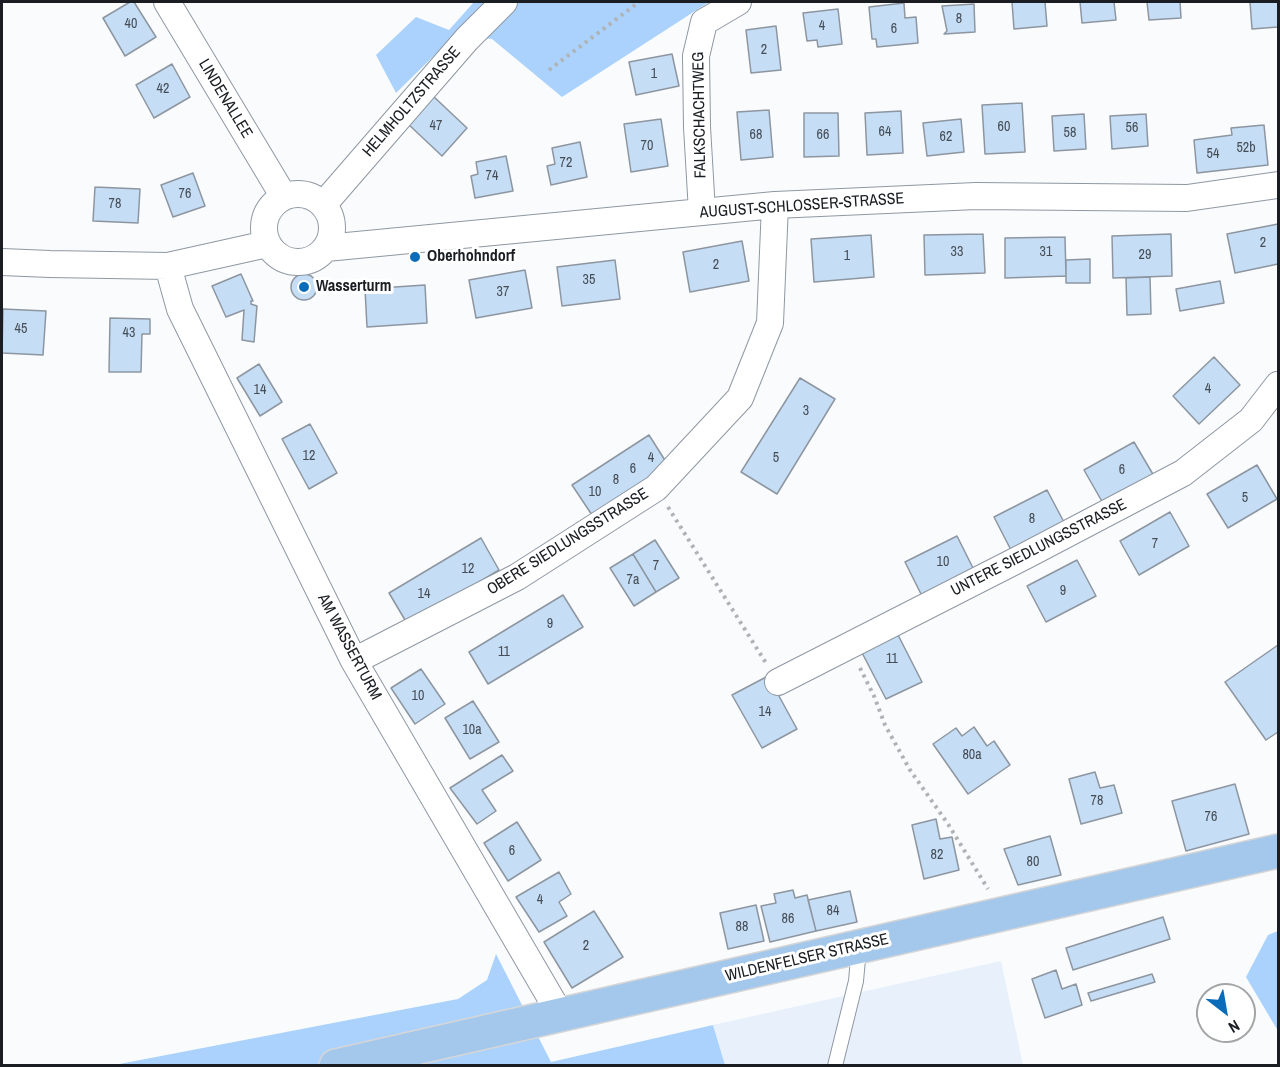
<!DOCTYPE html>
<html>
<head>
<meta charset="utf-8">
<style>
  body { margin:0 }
  #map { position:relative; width:1280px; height:1067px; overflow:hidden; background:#f9fbfd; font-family:"Archivo Narrow",sans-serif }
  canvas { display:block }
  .frame { position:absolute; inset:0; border:3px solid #1a1d21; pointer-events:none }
  .north { position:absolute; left:1196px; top:983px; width:60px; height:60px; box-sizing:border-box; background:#fff; border:2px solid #a3a5a6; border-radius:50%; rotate:149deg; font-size:16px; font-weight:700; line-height:24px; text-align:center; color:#1a1d21 }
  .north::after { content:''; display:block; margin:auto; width:21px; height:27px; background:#0b6db9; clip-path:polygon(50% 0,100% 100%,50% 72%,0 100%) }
</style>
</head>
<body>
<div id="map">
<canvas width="1280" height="1067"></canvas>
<div class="frame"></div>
<div class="north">N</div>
</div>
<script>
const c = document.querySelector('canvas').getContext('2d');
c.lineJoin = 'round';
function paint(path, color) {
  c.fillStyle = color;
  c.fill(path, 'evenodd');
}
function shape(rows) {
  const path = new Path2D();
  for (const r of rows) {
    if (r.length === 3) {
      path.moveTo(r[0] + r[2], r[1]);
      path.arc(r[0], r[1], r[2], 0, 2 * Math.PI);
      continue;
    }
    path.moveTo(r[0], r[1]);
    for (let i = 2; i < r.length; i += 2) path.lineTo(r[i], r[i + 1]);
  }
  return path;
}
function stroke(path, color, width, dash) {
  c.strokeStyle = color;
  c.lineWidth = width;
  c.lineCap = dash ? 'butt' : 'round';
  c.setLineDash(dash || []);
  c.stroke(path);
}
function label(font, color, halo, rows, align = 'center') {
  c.font = font + ' "Archivo Narrow",sans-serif';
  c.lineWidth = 6;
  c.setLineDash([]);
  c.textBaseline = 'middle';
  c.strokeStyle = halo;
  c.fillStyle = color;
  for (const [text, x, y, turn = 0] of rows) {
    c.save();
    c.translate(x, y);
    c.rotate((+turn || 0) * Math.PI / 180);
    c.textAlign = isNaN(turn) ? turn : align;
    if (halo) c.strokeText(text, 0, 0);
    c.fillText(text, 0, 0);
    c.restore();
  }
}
paint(shape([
  [1001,961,1023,1065,725,1065,713,1025]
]), '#e8f1fb');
paint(shape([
  [474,2,709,2,562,97,492,39,455,35,396,93,376,55,416,17,449,30],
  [1278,931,1278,1031,1246,977,1268,935],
  [496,954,551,1062,713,1025,725,1065,109,1066,458,999,487,980]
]), '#aad2fd');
const building = shape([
  [130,2,134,2,156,37,125,56,103,18,130,2],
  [1012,2,1045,2,1047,26,1014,29,1012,2],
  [1080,2,1114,2,1116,20,1082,23,1080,2],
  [1147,2,1180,2,1181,18,1149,20,1147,2],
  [1250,2,1278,2,1278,27,1252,29,1250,2],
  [904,3,905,18,916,17,918,43,877,47,876,39,872,39,869,7,904,3],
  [974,4,975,32,944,34,947,31,942,6,974,4],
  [838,9,842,44,818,47,817,40,807,41,803,13,838,9],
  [776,26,781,70,751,73,746,30,776,26],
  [672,54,679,86,636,95,629,62,672,54],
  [172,64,190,97,154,118,136,85,172,64],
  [433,96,467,128,442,156,407,123,433,96],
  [1022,103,1025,152,985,154,982,105,1022,103],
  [769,110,773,157,741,160,737,112,769,110],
  [901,111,903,153,867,155,865,113,901,111],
  [804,113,838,113,839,156,804,157,804,113],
  [1084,114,1086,149,1054,151,1052,116,1084,114],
  [1146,114,1148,146,1112,149,1110,116,1146,114],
  [661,119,668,166,631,172,624,124,661,119],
  [961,119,964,152,927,156,923,123,961,119],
  [1264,125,1268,165,1197,173,1194,140,1232,135,1231,128,1264,125],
  [580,142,587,177,551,185,547,166,555,164,552,148,580,142],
  [506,156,513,191,475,198,471,176,478,174,476,162,506,156],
  [193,173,205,206,173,217,161,185,193,173],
  [95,187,140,189,138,223,93,221,95,187],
  [1278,224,1278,264,1235,273,1227,234,1278,224],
  [983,234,985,273,925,275,924,235,983,234],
  [1171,234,1172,276,1113,278,1112,236,1171,234],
  [871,235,874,277,814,282,811,239,871,235],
  [1065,237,1066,276,1005,278,1005,238,1065,237],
  [742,241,749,281,690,292,683,252,742,241],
  [1090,259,1090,283,1066,283,1066,260,1090,259],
  [615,260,620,299,562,306,557,267,615,260],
  [525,270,532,308,476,318,469,280,525,270],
  [304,287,13],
  [241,274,253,301,251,301,251,304,257,306,254,342,242,340,244,310,226,317,212,286,241,274],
  [1150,277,1151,314,1127,315,1126,278,1150,277],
  [1220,281,1224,303,1180,311,1176,289,1220,281],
  [425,285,427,323,367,327,365,289,425,285],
  [3,309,46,311,43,355,2,353,3,309],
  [110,318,150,319,150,334,142,334,141,372,109,372,110,318],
  [1214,357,1240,385,1199,424,1173,396,1214,357],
  [259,364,282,402,260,416,237,378,259,364],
  [800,378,835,399,777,494,741,472,800,378],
  [310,424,337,473,309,489,282,439,310,424],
  [649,435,668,465,592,515,572,485,649,435],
  [1134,442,1154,476,1104,505,1084,470,1134,442],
  [1257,465,1277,499,1228,528,1207,494,1257,465],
  [1047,490,1065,524,1012,552,994,517,1047,490],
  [1170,512,1189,546,1139,575,1120,541,1170,512],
  [957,536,974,570,922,596,905,562,957,536],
  [481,538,499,570,408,625,389,593,481,538],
  [655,540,679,578,656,592,633,554,655,540],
  [633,554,656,592,634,606,610,568,633,554],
  [1077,560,1096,596,1046,622,1027,586,1077,560],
  [563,595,583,627,488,684,469,652,563,595],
  [895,629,922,682,886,699,859,647,895,629],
  [1278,645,1278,732,1266,740,1225,682,1278,645],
  [421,669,445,704,415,724,391,688,421,669],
  [768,676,797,729,762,748,732,695,768,676],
  [473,701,499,742,470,759,445,718,473,701],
  [974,727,987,746,994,741,1010,765,968,794,933,744,956,728,962,736,974,727],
  [502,755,513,771,482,790,496,811,477,824,450,788,502,755],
  [1095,772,1100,788,1114,785,1122,813,1081,824,1069,779,1095,772],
  [1235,784,1249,834,1186,851,1172,801,1235,784],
  [936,819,940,839,952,837,959,870,924,879,912,825,936,819],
  [517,822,541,860,508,881,484,843,517,822],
  [1050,836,1061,875,1018,885,1004,849,1050,836],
  [559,872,571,894,559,902,567,916,539,932,516,897,559,872],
  [793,890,795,898,807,895,816,931,770,942,761,906,776,903,774,894,793,890],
  [850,891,857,922,816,931,808,900,850,891],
  [756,905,764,941,728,949,720,913,756,905],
  [594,911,623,957,572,988,544,942,594,911],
  [1163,917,1170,939,1073,970,1066,948,1163,917],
  [1056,970,1062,989,1076,984,1082,1005,1045,1018,1032,979,1056,970],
  [1152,974,1155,982,1091,1001,1088,993,1152,974]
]);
paint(building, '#c5ddf5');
stroke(building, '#8d96a0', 1.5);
const service = shape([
  [835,1066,856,981,859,948]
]);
const minor = shape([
  [167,2,284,197],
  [298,228,34],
  [323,205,467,39,504,2],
  [702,212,697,127,696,56,704,22,738,2],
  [326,248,775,205,976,196,1187,198,1278,185],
  [2,262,50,264,168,266,267,244],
  [168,266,180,309,354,661,560,1014],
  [354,661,517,577,656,488,740,398,770,323,775,205],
  [778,682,1027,555,1183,473,1251,420,1278,385]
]);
const primary = shape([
  [336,1066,1278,851]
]);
stroke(service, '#8f98a2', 16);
stroke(minor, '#8f98a2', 28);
stroke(primary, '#d6d6d7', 36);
stroke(shape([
  [549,70,639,2],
  [668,507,766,663],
  [860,668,874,696,885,725,910,770,948,824,988,889]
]), '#b0b3b5', 4, [3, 4.5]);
stroke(service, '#fff', 14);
stroke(minor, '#fff', 26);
stroke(primary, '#a4c8ec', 33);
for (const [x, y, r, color] of [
  [415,257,6,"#0b6db9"],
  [304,287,6,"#0b6db9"]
]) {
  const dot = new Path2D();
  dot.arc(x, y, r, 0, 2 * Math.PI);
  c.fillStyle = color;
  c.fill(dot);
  stroke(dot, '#fff', 2);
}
label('14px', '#454d56', null, [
  ["8",959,19],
  ["40",131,24],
  ["4",822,26],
  ["6",894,29],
  ["2",764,50],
  ["1",654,74],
  ["42",163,89],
  ["47",436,126],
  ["60",1004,127],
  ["56",1132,128],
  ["64",885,132],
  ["58",1070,133],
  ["68",756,135],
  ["66",823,135],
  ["62",946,137],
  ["70",647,146],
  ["52b",1246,148],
  ["54",1213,154],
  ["72",566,163],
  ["74",492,176],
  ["76",185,194],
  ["78",115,204],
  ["2",1263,243],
  ["33",957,252],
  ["31",1046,252],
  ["29",1145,255],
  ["1",847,256],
  ["2",716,265],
  ["35",589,280],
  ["37",503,292],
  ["45",21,329],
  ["43",129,333],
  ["4",1208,389],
  ["14",260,390],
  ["3",806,411],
  ["12",309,456],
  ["4",651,458],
  ["5",776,458],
  ["6",633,469],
  ["6",1122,470],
  ["8",616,480],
  ["10",595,492],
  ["5",1245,498],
  ["8",1032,519],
  ["7",1155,544],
  ["10",943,562],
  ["7",656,566],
  ["12",468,569],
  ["7a",633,580],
  ["9",1063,591],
  ["14",424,594],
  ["9",550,624],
  ["11",504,652],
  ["11",892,659],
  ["10",418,696],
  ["14",765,712],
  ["10a",472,730],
  ["80a",972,755],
  ["78",1097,801],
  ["76",1211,817],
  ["6",512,851],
  ["82",937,855],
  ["80",1033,862],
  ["4",540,900],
  ["84",833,911],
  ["86",788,919],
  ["88",742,927],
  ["2",586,946]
]);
label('16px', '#1a1d21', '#fff', [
  ["LINDENALLEE",225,99,59],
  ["HELMHOLTZSTRASSE",412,102,-49],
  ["FALKSCHACHTWEG",700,115,-91],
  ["AUGUST-SCHLOSSER-STRASSE",802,206,-4],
  ["OBERE SIEDLUNGSSTRASSE",568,542,-32],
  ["UNTERE SIEDLUNGSSTRASSE",1039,548,-27],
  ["AM WASSERTURM",349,647,62],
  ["WILDENFELSER STRASSE",807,958,-13]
]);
label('bold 16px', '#1a1d21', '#fff', [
  ["Oberhohndorf",427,257],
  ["Wasserturm",316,287]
], 'left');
</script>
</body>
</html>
